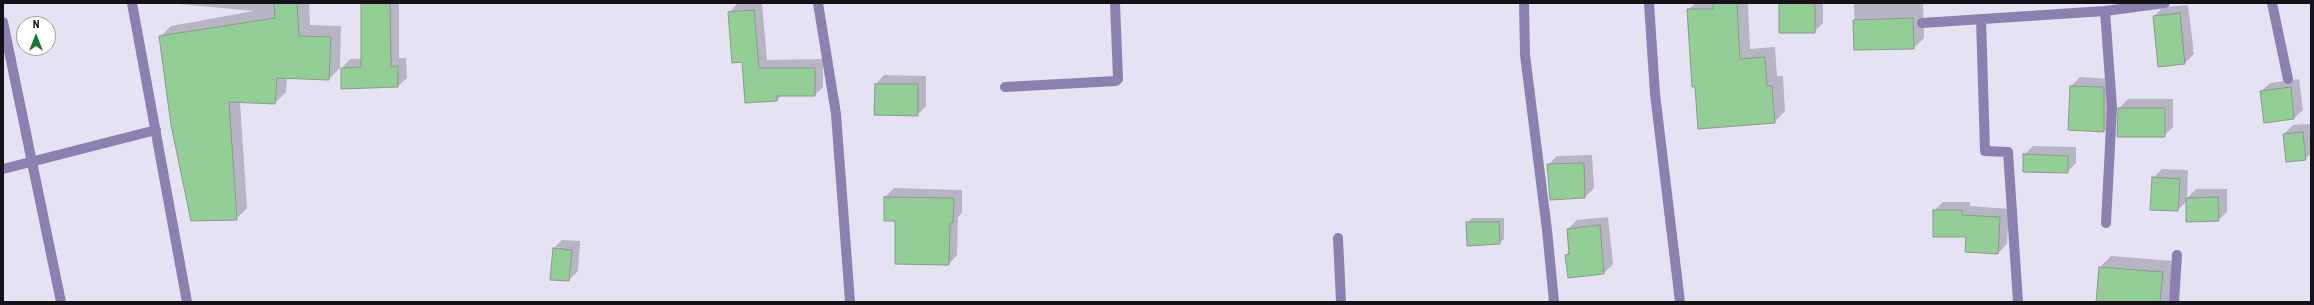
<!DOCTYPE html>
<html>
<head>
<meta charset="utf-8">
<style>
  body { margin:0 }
  #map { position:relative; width:2314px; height:305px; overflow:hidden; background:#e5e2f4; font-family:"Roboto Condensed",sans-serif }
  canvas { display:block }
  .frame { position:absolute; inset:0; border:4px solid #141218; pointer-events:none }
  .north { position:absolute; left:16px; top:16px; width:40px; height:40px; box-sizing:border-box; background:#fff; border:1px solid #a1a0a3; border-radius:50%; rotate:0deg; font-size:11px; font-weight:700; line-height:16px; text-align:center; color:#141218 }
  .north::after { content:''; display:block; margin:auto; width:14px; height:18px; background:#16792b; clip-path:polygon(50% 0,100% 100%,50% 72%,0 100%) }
</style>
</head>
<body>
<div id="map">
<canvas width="2314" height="305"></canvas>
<div class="frame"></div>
<div class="north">N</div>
</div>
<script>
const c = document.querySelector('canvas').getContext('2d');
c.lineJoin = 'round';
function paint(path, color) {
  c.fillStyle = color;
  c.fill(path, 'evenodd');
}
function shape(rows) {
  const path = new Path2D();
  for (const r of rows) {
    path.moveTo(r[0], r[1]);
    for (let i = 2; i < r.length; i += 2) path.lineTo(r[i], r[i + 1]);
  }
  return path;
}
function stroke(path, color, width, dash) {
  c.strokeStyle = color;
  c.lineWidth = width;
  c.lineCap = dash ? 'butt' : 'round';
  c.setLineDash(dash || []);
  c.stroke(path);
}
paint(shape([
  [168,3,309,3,310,25,341,26,340,68,329,79,287,77,286,92,275,103,240,102,247,208,236,219,160,37,171,26,254,11],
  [362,3,399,3,399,58,406,58,407,78,398,86,342,68,350,59,362,59],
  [762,3,767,60,823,59,823,87,815,95,782,95,777,100,743,61,729,13,737,4],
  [1695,3,1748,3,1750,49,1775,47,1777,76,1783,76,1785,111,1775,122,1688,10],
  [1780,3,1823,3,1823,23,1814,32],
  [1854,3,1923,3,1924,38,1914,48,1855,49],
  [2188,5,2194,54,2185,63,2154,16,2163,7],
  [884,75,926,76,926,106,917,115,875,114,876,84],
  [2080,77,2112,79,2113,123,2104,131,2069,130,2071,86],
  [2299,79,2303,110,2294,118,2265,122,2261,91,2270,83],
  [2128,99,2173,99,2173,127,2164,136,2119,108],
  [2311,124,2311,153,2305,159,2284,134,2293,125],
  [2033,146,2076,147,2076,163,2067,172,2024,155],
  [1592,155,1594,188,1585,197,1548,165,1557,156],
  [2162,169,2188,170,2187,198,2196,189,2227,189,2227,212,2218,220,2187,201,2178,210,2153,178],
  [894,188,962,190,962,213,958,217,957,255,949,264,896,220,885,220,885,197],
  [1943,202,1970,202,1970,206,2009,209,2007,244,1998,253,1967,236,1934,211],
  [1608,217,1613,264,1604,273,1566,255,1570,251,1568,229,1577,220],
  [1472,218,1504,218,1504,239,1499,243,1467,223],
  [562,240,580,241,578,271,569,280,554,248],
  [2111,256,2174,261,2171,302,2097,302,2100,267]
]), '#0003');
const building = shape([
  [274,3,297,3,299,36,331,37,329,80,277,78,275,104,229,102,237,220,191,221,171,125,159,36,275,18,274,3],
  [361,3,390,3,391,67,398,66,398,87,341,89,341,68,361,67,361,3],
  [1713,3,1737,3,1740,59,1765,57,1767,86,1772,86,1775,123,1698,129,1695,87,1692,87,1687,9,1713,9,1713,3],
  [1779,3,1815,3,1815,33,1779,33,1779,3],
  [754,10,759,68,815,68,815,96,777,96,777,101,745,103,742,62,732,63,728,12,754,10],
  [2180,13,2185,64,2158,67,2153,16,2180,13],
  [1913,18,1914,49,1854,50,1853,20,1913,18],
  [875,84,918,84,918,116,874,115,875,84],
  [2070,86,2104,87,2104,132,2068,130,2070,86],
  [2291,87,2294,119,2264,123,2260,91,2291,87],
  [2118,108,2165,108,2165,137,2117,137,2118,108],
  [2303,132,2306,160,2286,162,2283,134,2303,132],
  [2023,154,2068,156,2068,173,2023,172,2023,154],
  [1584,163,1585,198,1550,200,1547,164,1584,163],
  [2152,177,2180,179,2178,211,2150,210,2152,177],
  [884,197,954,198,953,223,950,223,949,265,895,264,895,221,884,221,884,197],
  [2218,197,2219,221,2186,222,2186,198,2218,197],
  [1933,210,1962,210,1962,215,2000,217,1998,254,1965,252,1966,237,1933,237,1933,210],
  [1466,222,1499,222,1500,244,1467,246,1466,222],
  [1600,225,1604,274,1568,278,1565,255,1569,254,1567,229,1600,225],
  [553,248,572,250,569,281,550,280,553,248],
  [2099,267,2163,272,2160,302,2096,302,2099,267]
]);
paint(building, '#93ce96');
stroke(building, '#8b998c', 1);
stroke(shape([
  [132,3,187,302],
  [818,3,836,114,850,302],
  [1524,3,1525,55,1547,230,1554,302],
  [1649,3,1655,94,1680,302],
  [2272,3,2288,79],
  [2105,11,2112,107,2106,223],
  [1981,19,1985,151,2008,152,2018,302],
  [3,22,61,302],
  [1922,23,2105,11,2165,3],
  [1005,87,1116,81,1118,79,1115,3],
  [3,169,156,130],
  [1338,238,1341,302],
  [2174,302,2177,255]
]), '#8c80b0', 10);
</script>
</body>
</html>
